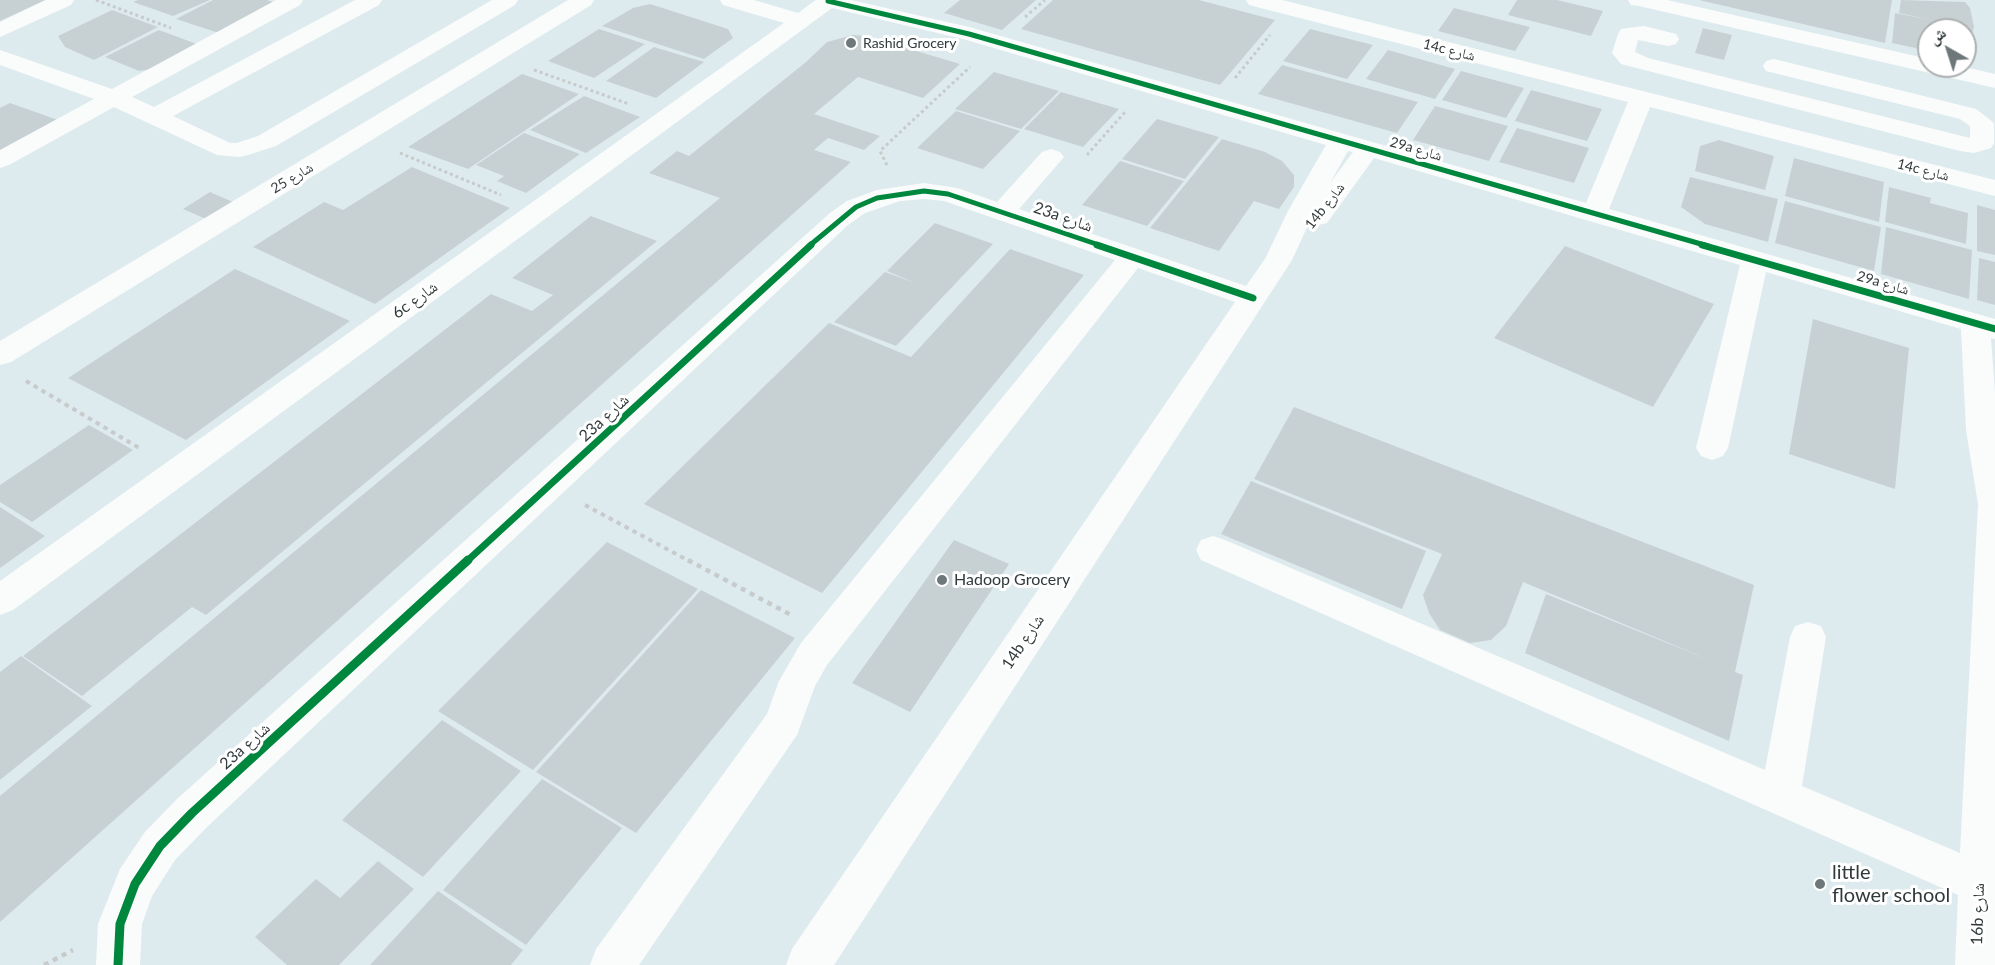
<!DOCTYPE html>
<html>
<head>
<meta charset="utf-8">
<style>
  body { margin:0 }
  #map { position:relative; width:1995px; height:965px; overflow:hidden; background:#deebee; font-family:Lato,"Noto Naskh Arabic",sans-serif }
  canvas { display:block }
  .north { position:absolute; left:1917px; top:18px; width:60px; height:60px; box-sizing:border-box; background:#fff; border:2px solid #adb0b1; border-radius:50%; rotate:321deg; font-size:16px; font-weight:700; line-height:24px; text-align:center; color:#313a3b }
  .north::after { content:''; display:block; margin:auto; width:21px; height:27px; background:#6e787a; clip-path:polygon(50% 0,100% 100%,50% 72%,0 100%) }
</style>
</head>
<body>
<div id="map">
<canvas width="1995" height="965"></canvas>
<div class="north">ش</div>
</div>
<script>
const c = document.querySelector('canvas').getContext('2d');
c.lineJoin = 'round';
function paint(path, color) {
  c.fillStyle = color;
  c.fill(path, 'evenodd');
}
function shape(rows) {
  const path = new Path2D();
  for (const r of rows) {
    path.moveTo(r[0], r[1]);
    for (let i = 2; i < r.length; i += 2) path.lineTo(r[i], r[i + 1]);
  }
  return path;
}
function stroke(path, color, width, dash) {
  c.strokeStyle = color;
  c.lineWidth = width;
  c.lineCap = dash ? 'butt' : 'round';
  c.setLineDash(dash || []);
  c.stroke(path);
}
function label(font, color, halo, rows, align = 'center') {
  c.font = font + ' Lato,"Noto Naskh Arabic",sans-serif';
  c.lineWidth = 6;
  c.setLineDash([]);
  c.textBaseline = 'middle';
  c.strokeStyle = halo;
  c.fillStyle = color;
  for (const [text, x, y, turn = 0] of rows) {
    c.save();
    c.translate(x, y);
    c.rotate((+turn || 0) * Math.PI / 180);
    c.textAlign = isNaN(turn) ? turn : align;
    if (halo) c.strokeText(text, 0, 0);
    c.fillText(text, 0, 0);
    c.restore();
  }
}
paint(shape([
  [0,0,45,0,0,21],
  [138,0,210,0,173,16,133,2],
  [213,0,267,0,282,5,225,35,176,19],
  [960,0,1036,0,1002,30,944,13],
  [1053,0,1199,0,1275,20,1220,85,1021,29],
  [1517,0,1557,0,1603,11,1591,36,1508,15],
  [1699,0,1892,0,1885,43],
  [1901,0,1965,2,1970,8,1974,27,1966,55,1965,30,1929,30,1929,51,1892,43,1895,13,1931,20,1899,13],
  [650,4,728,29,733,38,704,59,602,26,633,8],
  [1454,8,1530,27,1515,51,1438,31],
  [112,10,158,27,94,60,65,47,58,36],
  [1703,28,1732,35,1724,60,1695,53],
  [599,29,645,44,594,78,548,61],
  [1310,29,1373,45,1347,79,1283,61],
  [159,30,202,46,165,67,139,71,105,57],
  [853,35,866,36,960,64,923,98,858,77,814,114,880,136,864,150,828,138,814,150,851,162,0,922,0,796,720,198,649,173,677,151,689,156,806,62,827,42],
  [654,47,704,62,656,98,606,81],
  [1388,50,1455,69,1435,99,1366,79],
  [1282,65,1418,102,1397,133,1258,94],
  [1461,71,1524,88,1506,118,1442,100],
  [994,72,1059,91,1021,129,955,109],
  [522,74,579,94,468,169,408,147],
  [1531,90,1602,109,1587,141,1515,121],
  [1061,92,1119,109,1083,147,1024,129],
  [584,96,640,117,586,153,530,130],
  [10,103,58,120,0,152,0,108],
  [1435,106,1508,126,1489,161,1413,140],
  [956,111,1020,131,983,169,917,148],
  [1157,119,1219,137,1185,179,1122,159],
  [1517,128,1589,148,1574,183,1499,162],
  [524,133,580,154,526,193,497,181,504,176,476,165],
  [1222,139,1265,152,1282,161,1294,175,1294,187,1279,209,1254,201,1219,251,1150,228],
  [1719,140,1774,156,1765,190,1695,171,1700,146],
  [1794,158,1884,182,1879,222,1785,196],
  [1120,161,1184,181,1147,226,1082,205],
  [412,167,510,208,375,304,253,247,324,202,343,210],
  [1690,177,1778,199,1768,242,1705,224,1681,207],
  [1889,187,1931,198,1930,203,1968,213,1966,244,1885,222],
  [210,192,233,202,206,219,183,209],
  [1785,201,1881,227,1874,271,1775,243],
  [1977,205,1995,210,1995,255,1977,251],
  [591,216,657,241,206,615,192,607,82,696,23,656,491,294,532,311,553,295,512,278],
  [935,223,993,244,896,346,834,322,885,272,915,283,887,271],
  [1886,227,1972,250,1969,299,1881,274],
  [1565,246,1714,304,1653,407,1494,338],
  [1010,249,1084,275,822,593,644,504,829,323,911,357],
  [1979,258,1995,262,1995,305,1977,300],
  [235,269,350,321,186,440,68,378],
  [1813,319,1909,348,1895,489,1789,454],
  [1294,407,1754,585,1735,672,1743,675,1729,741,1525,653,1546,594,1712,661,1523,582,1506,626,1491,640,1470,643,1440,630,1429,613,1423,595,1442,554,1254,479],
  [89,425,133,450,32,522,0,502,0,485],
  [1251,481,1426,551,1402,609,1221,534],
  [0,507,45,536,0,568],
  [954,540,1009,564,910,712,852,683],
  [607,542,698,589,533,770,438,711],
  [701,590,795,638,636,833,536,772],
  [21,656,92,706,0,780,0,672],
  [442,720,521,771,423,877,342,820],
  [542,779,622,828,526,945,443,890],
  [378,861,414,889,339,965,287,965,255,937,316,879,340,898],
  [438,891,523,950,511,965,370,965]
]), '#c7d1d4');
stroke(shape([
  [96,0,171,28],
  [1025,17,1045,0],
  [534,70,629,104],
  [1235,78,1270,35],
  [400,153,501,195],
  [1087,155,1126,111],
  [887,165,880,151,970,67]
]), '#c7cbcb', 3, [3, 3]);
stroke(shape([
  [26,381,141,449],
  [585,505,691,562]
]), '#c7cbcb', 4, [4.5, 4.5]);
stroke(shape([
  [688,560,793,616],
  [44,965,73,950]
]), '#c7cbcb', 4.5, [5, 5]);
paint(shape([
  [46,0,74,0,71,5,0,37,0,22,46,0],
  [276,0,303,0,300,5,132,97,154,107,355,0,382,0,379,5,173,116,230,143,237,143,258,136,492,0,518,0,515,5,276,146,248,155,239,157,217,155,114,107,9,165,0,168,0,150,94,99,0,65,0,50,112,89,276,0],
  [568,0,594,0,591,5,11,362,0,365,0,341,568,0],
  [720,0,754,0,798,13,816,0,851,0,969,27,1586,203,1628,102,1249,5,1246,0,1282,0,1995,180,1995,196,1650,107,1609,209,1995,319,1995,339,1991,338,1995,393,1995,965,1955,965,1958,895,1201,560,1196,550,1201,540,1213,536,1225,540,1765,770,1790,637,1795,626,1808,622,1821,626,1826,637,1802,786,1960,853,1978,504,1966,430,1961,329,1766,272,1728,448,1723,456,1712,460,1701,456,1696,448,1740,265,1374,158,1327,223,1318,225,1309,223,1292,260,834,965,786,965,792,949,1235,302,1138,268,827,665,815,686,797,735,639,965,590,965,596,949,767,714,779,681,801,643,1115,260,944,201,924,199,900,201,865,213,848,225,207,827,175,860,152,896,142,924,140,965,96,965,98,924,120,869,145,832,177,799,830,213,847,201,877,190,924,183,957,188,997,202,1042,152,1051,149,1060,152,1064,157,1019,209,1246,286,1265,259,1288,211,1326,145,963,39,832,8,13,610,0,615,0,581,784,23,723,5,720,0],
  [1348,151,1353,152,1330,183,1348,151],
  [1628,0,1667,0,1929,59,1929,66,1960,66,1995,74,1995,88,1639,6,1631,5,1628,0],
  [1644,26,1676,34,1679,39,1676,44,1668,46,1638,40,1635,52,1648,58,1970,138,1970,126,1960,119,1766,71,1763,66,1766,61,1774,59,1976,109,1994,123,1994,143,1991,148,1974,153,1960,151,1621,64,1612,53,1618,34,1621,29,1644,26]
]), '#fafcfc');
stroke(shape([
  [828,1,969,34,1708,246],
  [809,246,856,207,877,198,924,191,948,194,1102,246]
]), '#00873e', 5);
stroke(shape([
  [1097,245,1253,298],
  [1702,245,1995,329],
  [466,562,811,245]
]), '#00873e', 7);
stroke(shape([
  [118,965,120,924,135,884,160,846,192,813,468,560]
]), '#00873e', 9);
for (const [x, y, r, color] of [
  [851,43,6,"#6e787a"],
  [942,580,6,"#6e787a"],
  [1820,884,6,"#6e787a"]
]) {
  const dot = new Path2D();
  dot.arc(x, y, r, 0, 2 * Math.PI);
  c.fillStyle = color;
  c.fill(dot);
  stroke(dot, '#fff', 2);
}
label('14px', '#313a3b', '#fff', [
  ["Rashid Grocery",863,43]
], 'left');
label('14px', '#313a3b', '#fff', [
  ["14c شارع",1449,50,14],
  ["29a شارع",1416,149,16],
  ["14c شارع",1923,170,14],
  ["شارع 25",292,178,-31],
  ["14b شارع",1325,206,-52],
  ["29a شارع",1883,283,16]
]);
label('16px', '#313a3b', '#fff', [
  ["23a شارع",1063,217,19],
  ["6c شارع",415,300,-36],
  ["23a شارع",604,418,-43],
  ["14b شارع",1023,642,-56],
  ["23a شارع",245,746,-42],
  ["16b شارع",1978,914,-88]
]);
label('16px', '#313a3b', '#fff', [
  ["Hadoop Grocery",954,580]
], 'left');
label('20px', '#313a3b', '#fff', [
  ["little",1832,873],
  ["flower school",1832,896]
], 'left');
</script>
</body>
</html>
